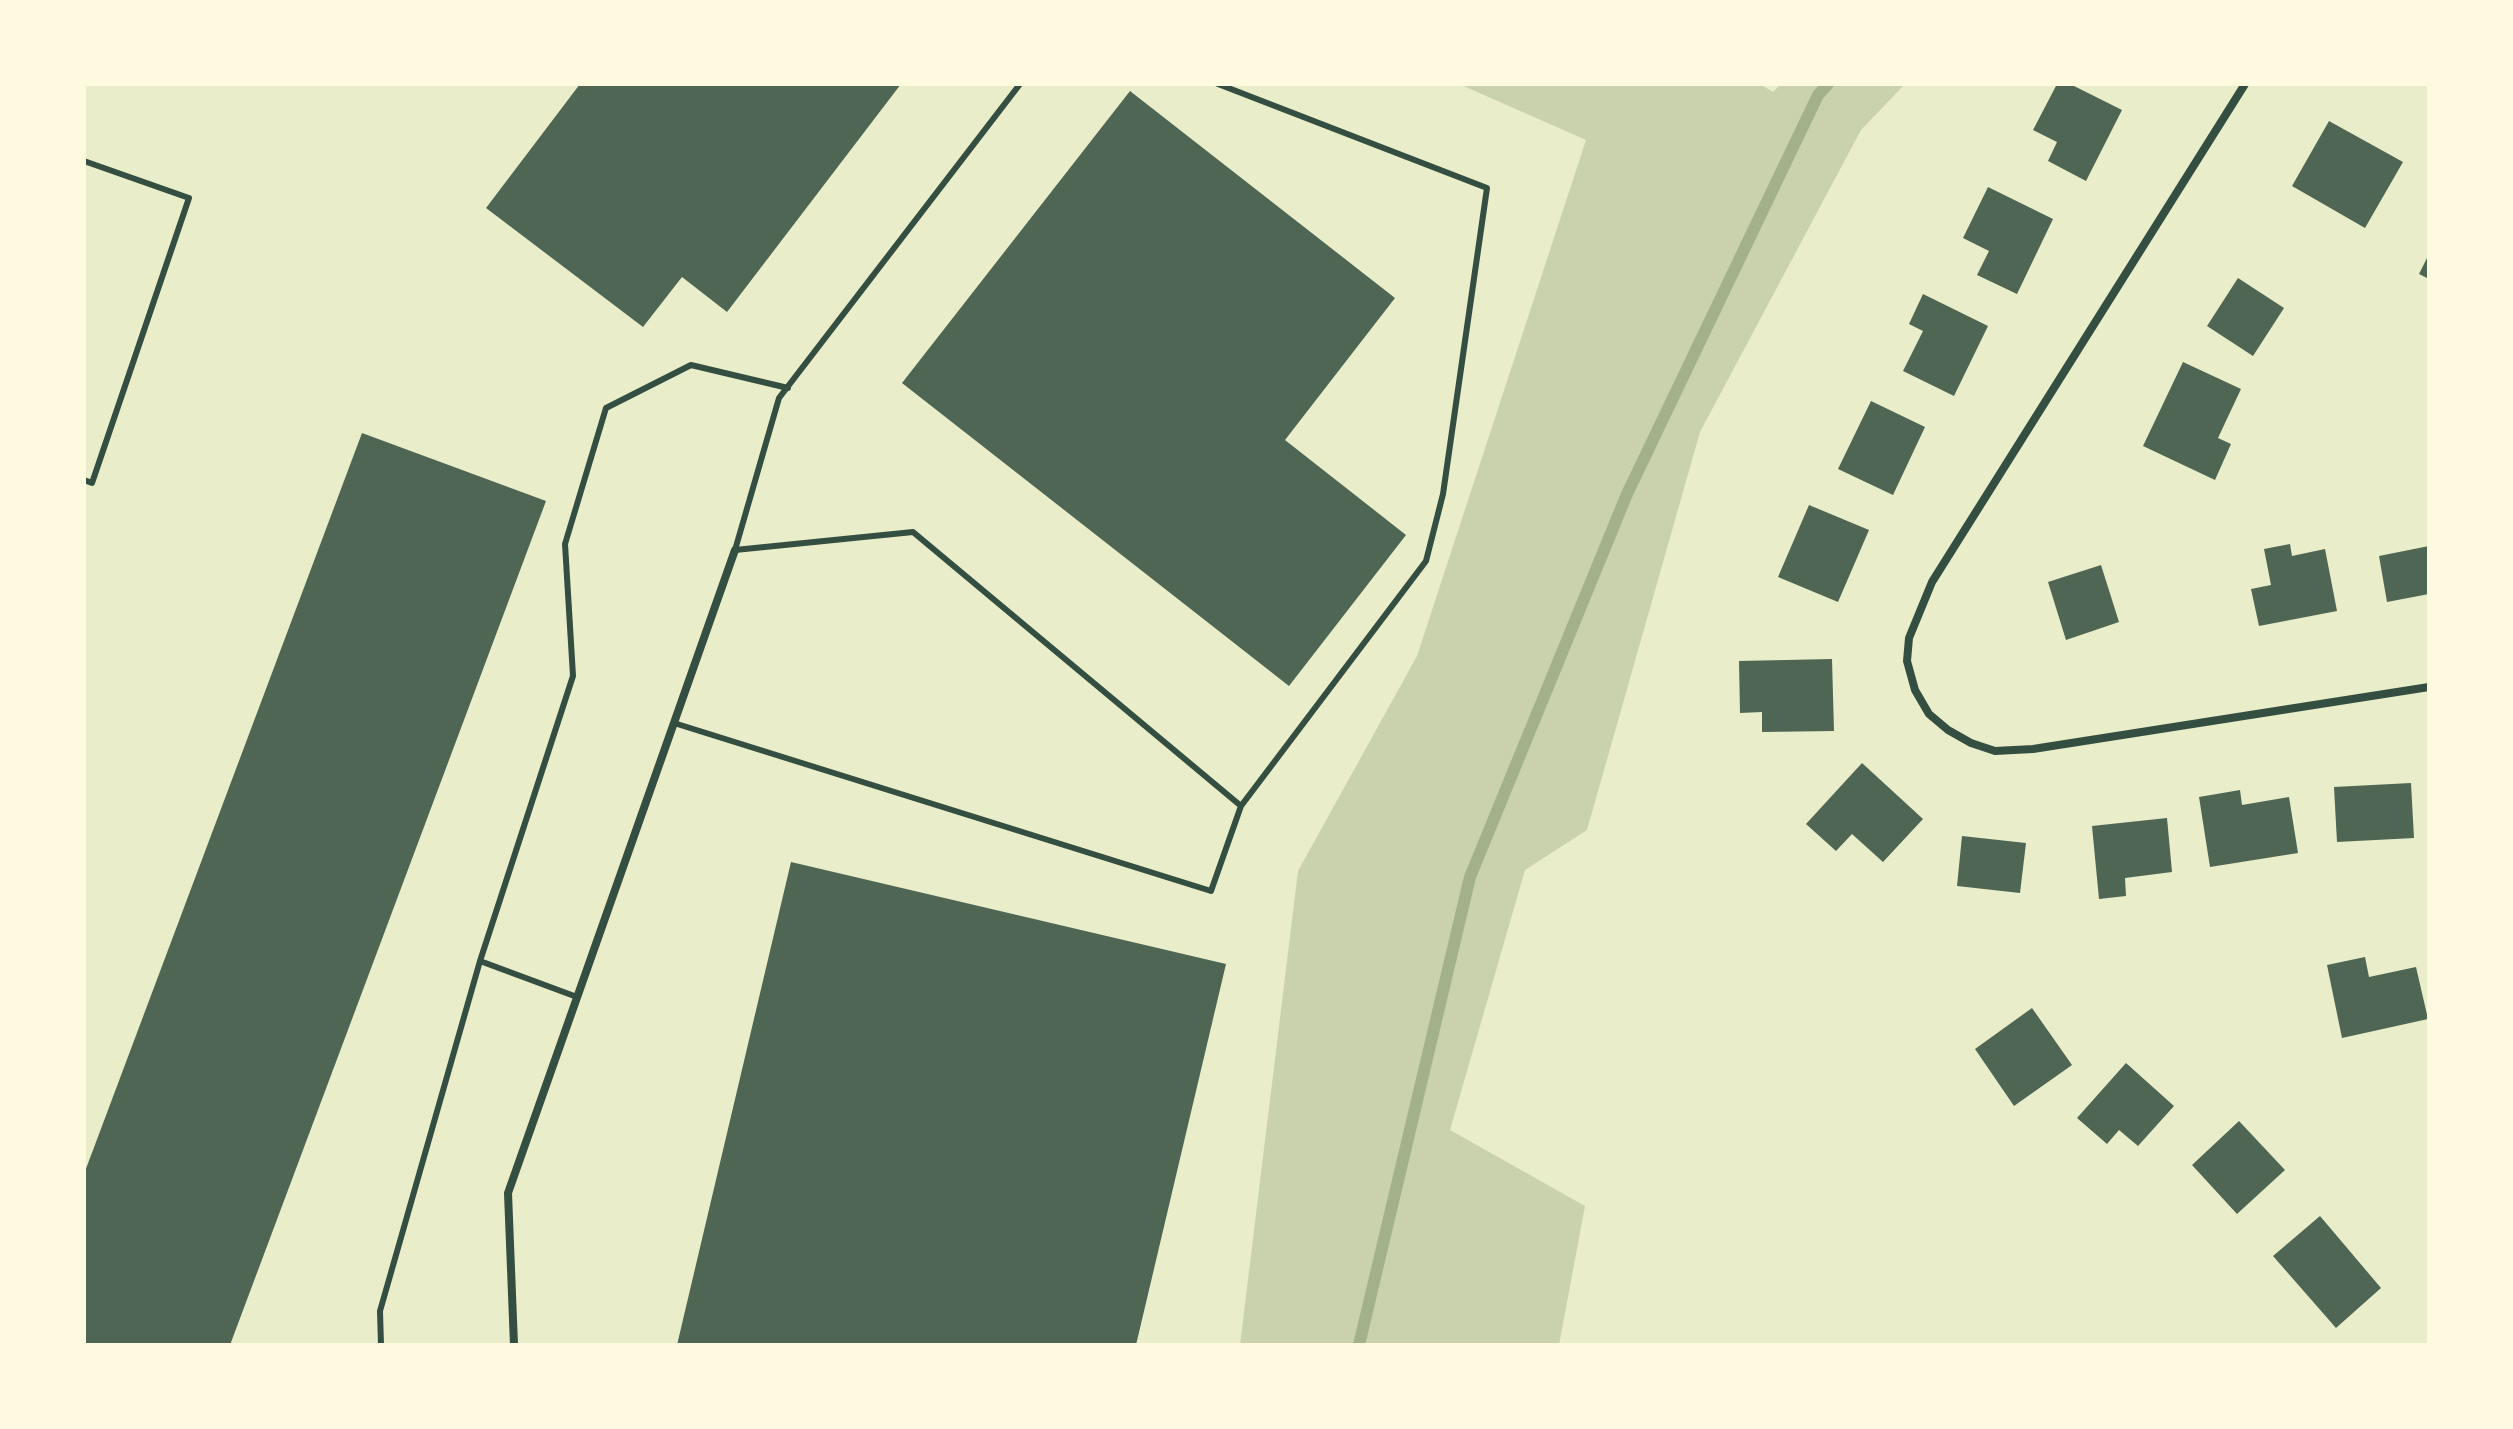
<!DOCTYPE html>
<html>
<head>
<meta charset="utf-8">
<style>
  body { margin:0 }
  #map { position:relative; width:2513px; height:1429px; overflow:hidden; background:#e9edc9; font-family:"Times New Roman",serif }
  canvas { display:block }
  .frame { position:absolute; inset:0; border:86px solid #fefae0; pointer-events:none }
</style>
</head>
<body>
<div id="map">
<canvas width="2513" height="1429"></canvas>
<div class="frame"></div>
</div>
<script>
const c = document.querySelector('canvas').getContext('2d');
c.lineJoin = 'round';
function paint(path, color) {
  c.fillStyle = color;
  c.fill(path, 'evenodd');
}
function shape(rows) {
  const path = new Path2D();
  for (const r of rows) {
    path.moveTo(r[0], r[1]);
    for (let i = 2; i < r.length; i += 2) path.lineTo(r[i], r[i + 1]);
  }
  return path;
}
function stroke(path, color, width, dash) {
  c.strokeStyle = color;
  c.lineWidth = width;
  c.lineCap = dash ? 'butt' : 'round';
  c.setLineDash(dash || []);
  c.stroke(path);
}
paint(shape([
  [1459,84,1760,84,1773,92,1781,84,1905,84,1861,130,1700,432,1587,830,1525,870,1450,1130,1585,1206,1559,1345,1240,1345,1298,871,1417,656,1586,140]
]), '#cad2ad');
stroke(shape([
  [1359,1345,1470,877,1627,494,1818,95,1828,84]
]), '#a3b18a', 12);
paint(shape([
  [580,84,901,84,727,312,682,277,643,327,486,208],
  [2057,84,2070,84,2122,110,2086,181,2048,161,2057,142,2033,130],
  [1130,91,1395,298,1285,440,1406,535,1289,686,902,383],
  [2329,121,2403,162,2365,228,2292,186],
  [1988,187,2053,219,2017,294,1977,275,1989,251,1963,238],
  [2429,254,2429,279,2419,274],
  [2238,278,2284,308,2253,356,2207,326],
  [1923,294,1988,326,1954,396,1903,371,1923,331,1909,324],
  [2183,362,2241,389,2218,438,2231,444,2215,480,2143,446],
  [1871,401,1925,427,1893,495,1838,469],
  [362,433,546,501,230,1345,84,1345,84,1174],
  [1809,505,1869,530,1838,602,1778,577],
  [2290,544,2292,556,2325,549,2337,611,2259,626,2251,589,2271,585,2264,549],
  [2429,546,2429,594,2387,602,2379,556],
  [2101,565,2119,622,2066,640,2048,582],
  [1832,659,1834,731,1762,732,1762,712,1740,713,1739,661],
  [1862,763,1923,819,1883,862,1852,834,1836,851,1806,824],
  [2411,783,2414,838,2337,842,2334,787],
  [2240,790,2242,805,2289,797,2298,853,2210,867,2199,797],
  [2167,818,2172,872,2125,878,2126,896,2099,899,2092,826],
  [1962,836,2026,843,2020,893,1957,886],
  [791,862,1226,964,1136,1345,677,1345],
  [2365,957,2369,977,2416,967,2428,1019,2342,1038,2327,965],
  [2032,1008,2072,1065,2014,1106,1975,1049],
  [2126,1063,2174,1106,2138,1146,2119,1130,2107,1144,2077,1118],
  [2239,1121,2285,1170,2237,1214,2192,1165],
  [2320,1216,2381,1288,2336,1328,2273,1256]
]), '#4f6655');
stroke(shape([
  [1218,84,1487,188,1443,494,1426,561,1241,806],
  [84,161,189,198,92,483,84,480],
  [674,723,1211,891,1241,806,913,532,735,550,779,398,1020,84],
  [480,961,573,676,565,544,606,408,691,365,788,388],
  [381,1345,380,1311,480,961,577,997]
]), '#344e41', 6);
stroke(shape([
  [2245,84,1932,582,1909,638,1907,661,1915,690,1929,714,1948,730,1971,743,1995,751,2033,749,2429,687],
  [514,1345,508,1193,735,550]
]), '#344e41', 8);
</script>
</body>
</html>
